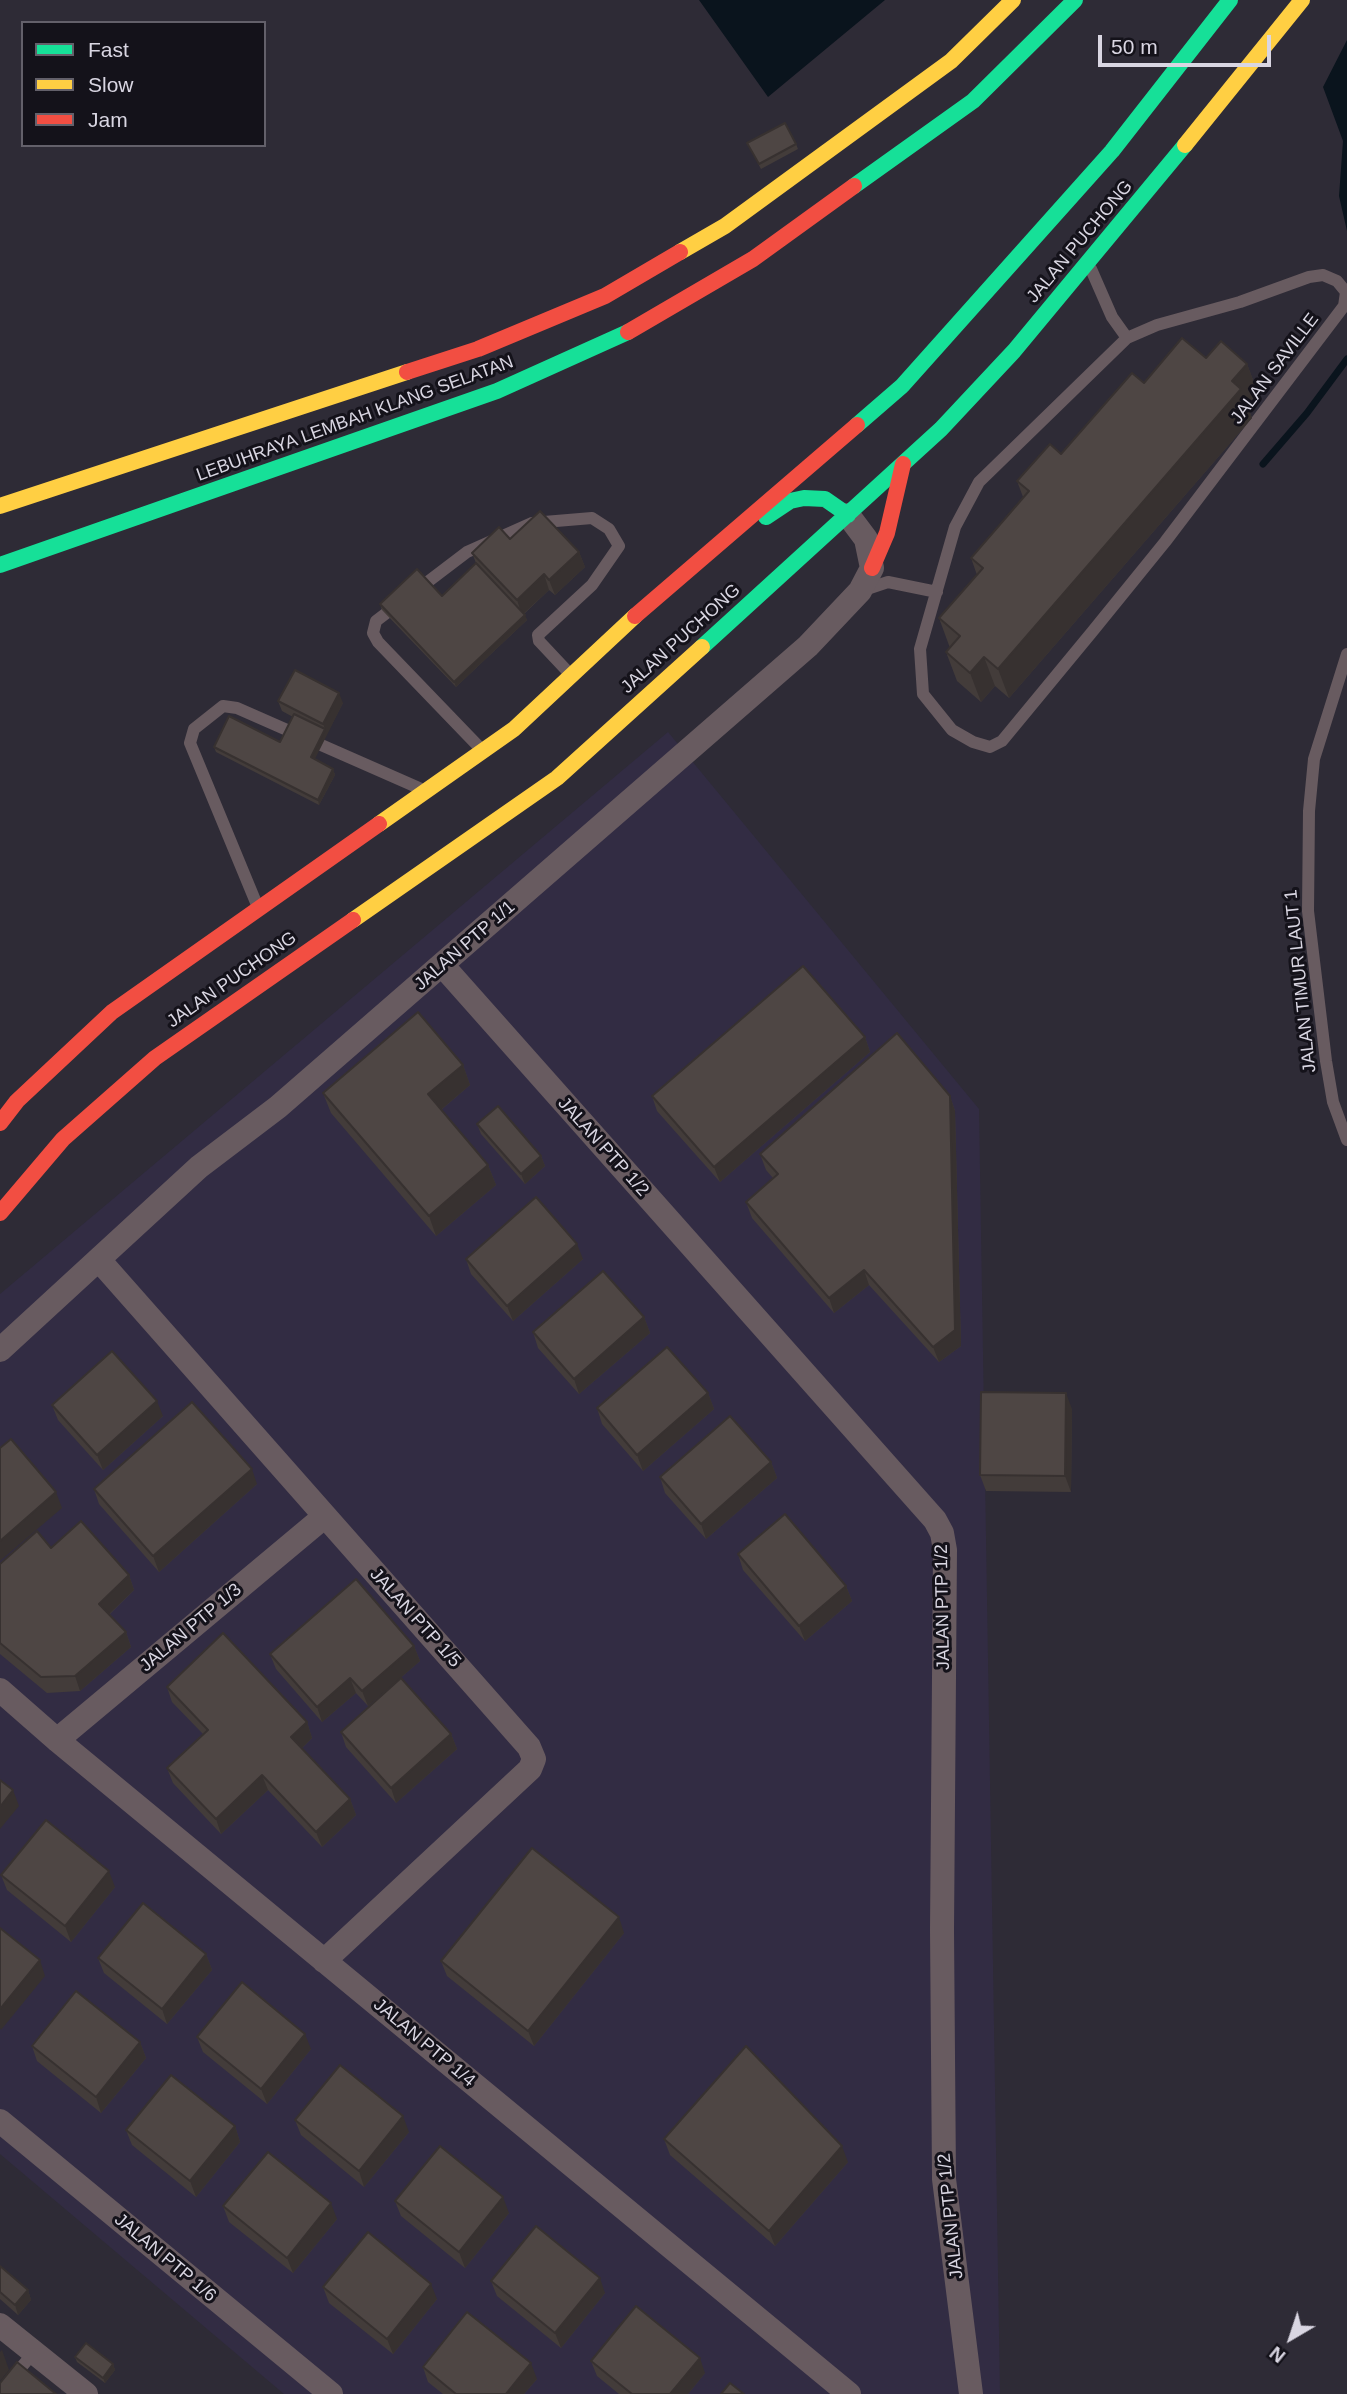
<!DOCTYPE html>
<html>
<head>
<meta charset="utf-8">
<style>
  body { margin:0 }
  #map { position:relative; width:1347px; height:2394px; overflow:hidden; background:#2e2b36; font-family:Arial,sans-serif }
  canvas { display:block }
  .legend { position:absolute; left:21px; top:21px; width:245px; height:126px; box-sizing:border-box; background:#14121a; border:2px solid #63606a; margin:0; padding:9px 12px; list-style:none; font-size:21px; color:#d9d6e2 }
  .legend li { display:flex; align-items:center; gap:14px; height:35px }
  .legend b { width:35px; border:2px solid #63606a }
  .north { position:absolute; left:1256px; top:2303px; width:70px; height:70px; -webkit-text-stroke:5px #14121a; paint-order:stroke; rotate:219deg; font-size:19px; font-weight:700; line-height:28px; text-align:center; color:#d9d6e2 }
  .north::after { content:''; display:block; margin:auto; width:24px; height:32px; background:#d9d6e2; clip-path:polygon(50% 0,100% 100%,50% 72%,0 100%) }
  .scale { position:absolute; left:1098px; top:35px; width:173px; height:32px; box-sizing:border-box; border:4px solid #d9d6e2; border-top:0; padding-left:9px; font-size:21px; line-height:24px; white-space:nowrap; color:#d9d6e2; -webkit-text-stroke:5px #14121a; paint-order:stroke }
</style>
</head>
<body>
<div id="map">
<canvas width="1347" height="2394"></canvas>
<ul class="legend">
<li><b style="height:9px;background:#16e098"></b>Fast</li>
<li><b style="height:9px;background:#ffcf43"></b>Slow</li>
<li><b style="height:9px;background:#f24e42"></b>Jam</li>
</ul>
<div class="north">N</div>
<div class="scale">50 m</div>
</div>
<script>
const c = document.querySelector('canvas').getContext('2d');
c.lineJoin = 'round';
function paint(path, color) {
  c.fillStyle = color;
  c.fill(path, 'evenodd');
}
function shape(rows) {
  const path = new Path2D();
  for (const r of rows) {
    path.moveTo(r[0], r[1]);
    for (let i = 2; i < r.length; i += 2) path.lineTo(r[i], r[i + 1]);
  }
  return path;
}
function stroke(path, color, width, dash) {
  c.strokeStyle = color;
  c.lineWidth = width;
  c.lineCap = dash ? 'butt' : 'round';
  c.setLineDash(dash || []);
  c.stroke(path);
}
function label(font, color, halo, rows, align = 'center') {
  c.font = font + ' Arial,sans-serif';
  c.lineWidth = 6;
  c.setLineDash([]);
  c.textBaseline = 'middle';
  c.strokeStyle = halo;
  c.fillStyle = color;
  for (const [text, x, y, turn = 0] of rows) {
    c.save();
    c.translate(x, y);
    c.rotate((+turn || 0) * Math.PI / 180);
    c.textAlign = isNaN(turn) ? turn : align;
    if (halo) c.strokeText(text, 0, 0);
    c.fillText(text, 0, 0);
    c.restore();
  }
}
paint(shape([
  [668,732,979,1109,1000,2394,284,2394,0,2154,0,1294]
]), '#322c43');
paint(shape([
  [699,0,885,0,768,97],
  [1347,40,1347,231,1339,196,1343,141,1323,87]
]), '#0a141d');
stroke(shape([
  [1263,464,1307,413,1347,359]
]), '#0a141d', 7);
stroke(shape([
  [1091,269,1112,317,1127,338],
  [1323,275,1337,281,1346,292,1344,306,1165,542,1092,632,1002,741,990,747,973,742,952,730,923,694,920,649,955,527,979,482,1127,338,1157,325,1240,302,1309,277,1323,275],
  [870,588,888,582,937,592],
  [417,590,467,552,532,523,592,518,609,529,619,546,592,585,538,635,539,641,570,674],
  [397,605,376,621,373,633,378,642,481,749],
  [1347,654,1314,759,1309,811,1308,911,1326,1061,1333,1102,1347,1140],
  [257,905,190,743,194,729,223,706,237,708,419,788],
  [0,2393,34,2352]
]), '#685b60', 12);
stroke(shape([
  [443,966,935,1520,942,1533,945,1550,942,1930,944,2179,971,2394],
  [99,1260,529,1747,534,1759,530,1769,324,1961],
  [0,1350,199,1167,278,1107,808,646,860,591,872,568,866,539,848,515],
  [0,1690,57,1740,849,2394],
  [57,1740,325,1516],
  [0,2121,331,2394],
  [0,2325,86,2394]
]), '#685b60', 24);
stroke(shape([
  [854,186,973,101,1075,0],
  [857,425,902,386,1112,151,1230,0],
  [766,517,790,501,804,498,825,499,848,515],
  [0,565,497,391,628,332],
  [702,647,941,429,1014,351,1185,145]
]), '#16e098', 16);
stroke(shape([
  [1185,145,1302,0],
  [680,252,725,226,951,61,1013,0],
  [0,506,407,372],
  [379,824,514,729,635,616],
  [353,920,557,778,702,647]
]), '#ffcf43', 16);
stroke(shape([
  [628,332,753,259,854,186],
  [407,372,478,349,605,296,680,252],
  [872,568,887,533,903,464],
  [635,616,857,425],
  [0,1123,17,1101,112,1012,379,824],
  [0,1213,63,1139,155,1058,353,920]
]), '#f24e42', 16);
paint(shape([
  [747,143,796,144,798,149,761,169],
  [1206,358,1247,364,1258,393,1247,405,1252,418,1009,698,995,686,981,702,957,681,946,652,950,648,939,618,977,575,971,558,1023,497,1017,481,1061,454,1144,383],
  [510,539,579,552,585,567,555,595,549,590,524,614,527,620,456,687,382,610,380,604,442,596,476,563,472,553],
  [278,701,343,703,314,759,333,769,335,775,319,805,216,752,214,747,280,742,293,717,282,711],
  [865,1037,870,1052,720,1182,657,1111,652,1096],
  [463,1065,470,1085,441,1110,488,1165,496,1185,436,1236,331,1113,323,1093],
  [950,1096,955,1111,961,1346,939,1362,869,1285,834,1313,752,1218,746,1202,773,1178,766,1170,760,1154],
  [477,1124,541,1156,545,1166,525,1184,481,1134],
  [466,1259,583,1259,513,1321,471,1274],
  [644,1317,650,1333,579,1394,538,1348,533,1332],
  [708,1393,714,1409,643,1471,602,1424,597,1408],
  [52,1405,163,1416,103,1470,58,1420],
  [1072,1409,1071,1492,986,1491,980,1475],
  [771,1462,777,1478,706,1539,665,1493,660,1477],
  [257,1484,159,1572,99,1504,94,1489],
  [51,1548,129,1575,134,1590,109,1615,126,1632,131,1647,80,1691,47,1693,0,1654,0,1564],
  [738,1554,846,1586,852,1601,805,1641,743,1570],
  [414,1646,420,1661,368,1706,356,1693,322,1722,276,1669,270,1654],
  [167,1687,307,1722,312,1738,302,1748,350,1799,356,1815,322,1847,268,1790,221,1834,173,1783,167,1768,203,1734,172,1702],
  [341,1732,451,1734,457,1749,396,1803,346,1747],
  [1,1875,115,1887,71,1942,7,1890],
  [624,1933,534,2046,447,1976,441,1961],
  [206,1954,212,1970,167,2024,104,1973,98,1958],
  [197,2037,311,2049,267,2104,203,2052],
  [140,2042,146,2058,101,2113,37,2061,32,2046],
  [295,2120,409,2132,364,2187,301,2135],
  [235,2126,240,2142,196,2197,132,2145,126,2130],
  [664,2139,848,2162,775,2246,670,2155],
  [395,2201,509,2213,465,2268,401,2216],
  [223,2206,337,2219,293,2273,229,2222],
  [0,2266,28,2290,31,2300,18,2315,0,2299],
  [491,2281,605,2293,561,2348,497,2296],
  [323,2287,437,2299,393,2354,329,2303],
  [75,2357,113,2364,115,2370,105,2383,77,2362],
  [591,2361,705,2373,688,2394,619,2394,597,2376],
  [423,2367,537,2379,524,2394,443,2394,428,2382]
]), '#433c3a');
paint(shape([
  [1247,364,1258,393,1247,405,1252,418,1009,698,998,669,1232,381],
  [579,552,585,567,555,595,549,580],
  [544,574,549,590,522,615,517,600],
  [525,615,527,620,456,687,454,682],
  [984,657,995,686,981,702,970,673],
  [339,693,343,703,313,763,311,757,325,729,323,724],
  [333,769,335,775,319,805,318,800],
  [865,1037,870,1052,720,1182,714,1167],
  [463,1065,470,1085,436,1114,428,1094],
  [950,1096,955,1111,961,1346,939,1362,933,1347],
  [541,1156,545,1166,525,1184,521,1174],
  [488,1165,496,1185,436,1236,429,1216],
  [577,1244,583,1259,513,1321,507,1306],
  [864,1270,869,1285,834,1313,829,1298],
  [644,1317,650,1333,579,1394,574,1379],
  [708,1393,714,1409,643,1471,637,1455],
  [1066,1393,1072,1409,1071,1492,1065,1476],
  [157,1401,163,1416,103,1470,97,1455],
  [771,1462,777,1478,706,1539,701,1524],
  [252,1469,257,1484,159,1572,153,1556],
  [56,1492,62,1508,0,1561,0,1541],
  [129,1575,134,1590,104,1619,99,1604],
  [846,1586,852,1601,805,1641,799,1626],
  [126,1632,131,1647,80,1691,75,1676],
  [414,1646,420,1661,368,1706,362,1691],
  [350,1678,356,1693,322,1722,317,1707],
  [307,1722,312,1738,297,1753,291,1737],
  [451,1734,457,1749,396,1803,391,1788],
  [262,1775,268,1790,221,1834,216,1819],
  [13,1790,19,1806,0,1829,0,1807],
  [350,1799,356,1815,322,1847,316,1832],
  [109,1871,115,1887,71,1942,65,1926],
  [619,1917,624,1933,534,2046,528,2031],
  [206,1954,212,1970,167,2024,162,2009],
  [40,1960,45,1976,1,2030,0,2028,0,2009],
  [305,2034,311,2049,267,2104,261,2089],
  [140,2042,146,2058,101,2113,96,2097],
  [403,2116,409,2132,364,2187,359,2171],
  [235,2126,240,2142,196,2197,190,2181],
  [842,2146,848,2162,775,2246,769,2231],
  [503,2197,509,2213,465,2268,459,2252],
  [331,2203,337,2219,293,2273,287,2258],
  [600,2278,605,2293,561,2348,555,2333],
  [431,2284,437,2299,393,2354,387,2339],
  [28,2290,31,2300,18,2315,15,2305],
  [2,2350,9,2370,0,2381,0,2352],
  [700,2358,705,2373,688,2394,670,2394],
  [531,2363,537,2379,524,2394,506,2394],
  [113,2364,115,2370,105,2383,103,2378]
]), '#373130');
const building = shape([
  [785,123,796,144,759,164,747,143,785,123],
  [1182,338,1206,358,1221,341,1247,364,1232,381,1241,389,998,669,984,657,970,673,946,652,960,636,939,618,983,568,971,558,1029,491,1017,481,1050,444,1061,454,1132,373,1144,383,1182,338],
  [540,511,579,552,549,580,544,574,517,600,472,553,499,527,510,539,540,511],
  [476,563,525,615,454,682,380,604,417,569,442,596,476,563],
  [295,670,339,693,323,724,278,701,295,670],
  [294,714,325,729,311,757,333,769,318,800,214,747,229,716,280,742,294,714],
  [803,966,865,1037,714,1167,652,1096,803,966],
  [418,1012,463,1065,428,1094,488,1165,429,1216,323,1093,418,1012],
  [897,1033,950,1096,955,1330,933,1347,864,1270,829,1298,746,1202,778,1174,760,1154,897,1033],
  [498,1106,541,1156,521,1174,477,1124,498,1106],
  [536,1197,577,1244,507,1306,466,1259,536,1197],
  [603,1271,644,1317,574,1379,533,1332,603,1271],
  [667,1347,708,1393,637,1455,597,1408,667,1347],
  [112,1351,157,1401,97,1455,52,1405,112,1351],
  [981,1392,1066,1393,1065,1476,980,1475,981,1392],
  [192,1402,252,1469,153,1556,94,1489,192,1402],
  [730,1416,771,1462,701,1524,660,1477,730,1416],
  [11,1439,56,1492,0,1541,0,1448,11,1439],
  [785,1514,846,1586,799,1626,738,1554,785,1514],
  [81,1521,129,1575,99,1604,126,1632,75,1676,41,1677,0,1643,0,1564,37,1531,51,1548,81,1521],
  [356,1579,414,1646,362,1691,350,1678,317,1707,270,1654,356,1579],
  [223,1633,307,1722,291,1737,350,1799,316,1832,262,1775,216,1819,167,1768,208,1730,167,1687,223,1633],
  [401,1678,451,1734,391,1788,341,1732,401,1678],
  [0,1780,13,1790,0,1807,0,1780],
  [46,1820,109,1871,65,1926,1,1875,46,1820],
  [532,1848,619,1917,528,2031,441,1961,532,1848],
  [143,1903,206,1954,162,2009,98,1958,143,1903],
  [0,1928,40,1960,0,2009,0,1928],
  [242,1982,305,2034,261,2089,197,2037,242,1982],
  [76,1991,140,2042,96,2097,32,2046,76,1991],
  [746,2046,842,2146,769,2231,664,2139,746,2046],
  [340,2065,403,2116,359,2171,295,2120,340,2065],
  [171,2075,235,2126,190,2181,126,2130,171,2075],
  [440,2146,503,2197,459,2252,395,2201,440,2146],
  [268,2152,331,2203,287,2258,223,2206,268,2152],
  [536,2226,600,2278,555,2333,491,2281,536,2226],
  [368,2232,431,2284,387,2339,323,2287,368,2232],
  [0,2266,28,2290,15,2305,0,2292,0,2266],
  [636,2306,700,2358,670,2394,632,2394,591,2361,636,2306],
  [467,2312,531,2363,506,2394,456,2394,423,2367,467,2312],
  [86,2343,113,2364,103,2378,75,2357,86,2343],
  [17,2362,56,2394,0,2394,0,2383,17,2362],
  [730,2383,744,2394,721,2394,730,2383]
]);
paint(building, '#4e4644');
stroke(building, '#373130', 2);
label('18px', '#d9d6e2', '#14121a', [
  ["JALAN PUCHONG",1080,242,-50],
  ["JALAN SAVILLE",1275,369,-53],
  ["LEBUHRAYA LEMBAH KLANG SELATAN",355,419,-20],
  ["JALAN PUCHONG",681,639,-42],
  ["JALAN PTP 1/1",465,946,-41],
  ["JALAN PUCHONG",232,980,-35],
  ["JALAN TIMUR LAUT 1",1301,981,-96],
  ["JALAN PTP 1/2",603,1147,48],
  ["JALAN PTP 1/2",943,1607,-91],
  ["JALAN PTP 1/5",415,1618,48],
  ["JALAN PTP 1/3",191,1628,-40],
  ["JALAN PTP 1/4",424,2043,40],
  ["JALAN PTP 1/2",951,2216,-96],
  ["JALAN PTP 1/6",165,2258,40]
]);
</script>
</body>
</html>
